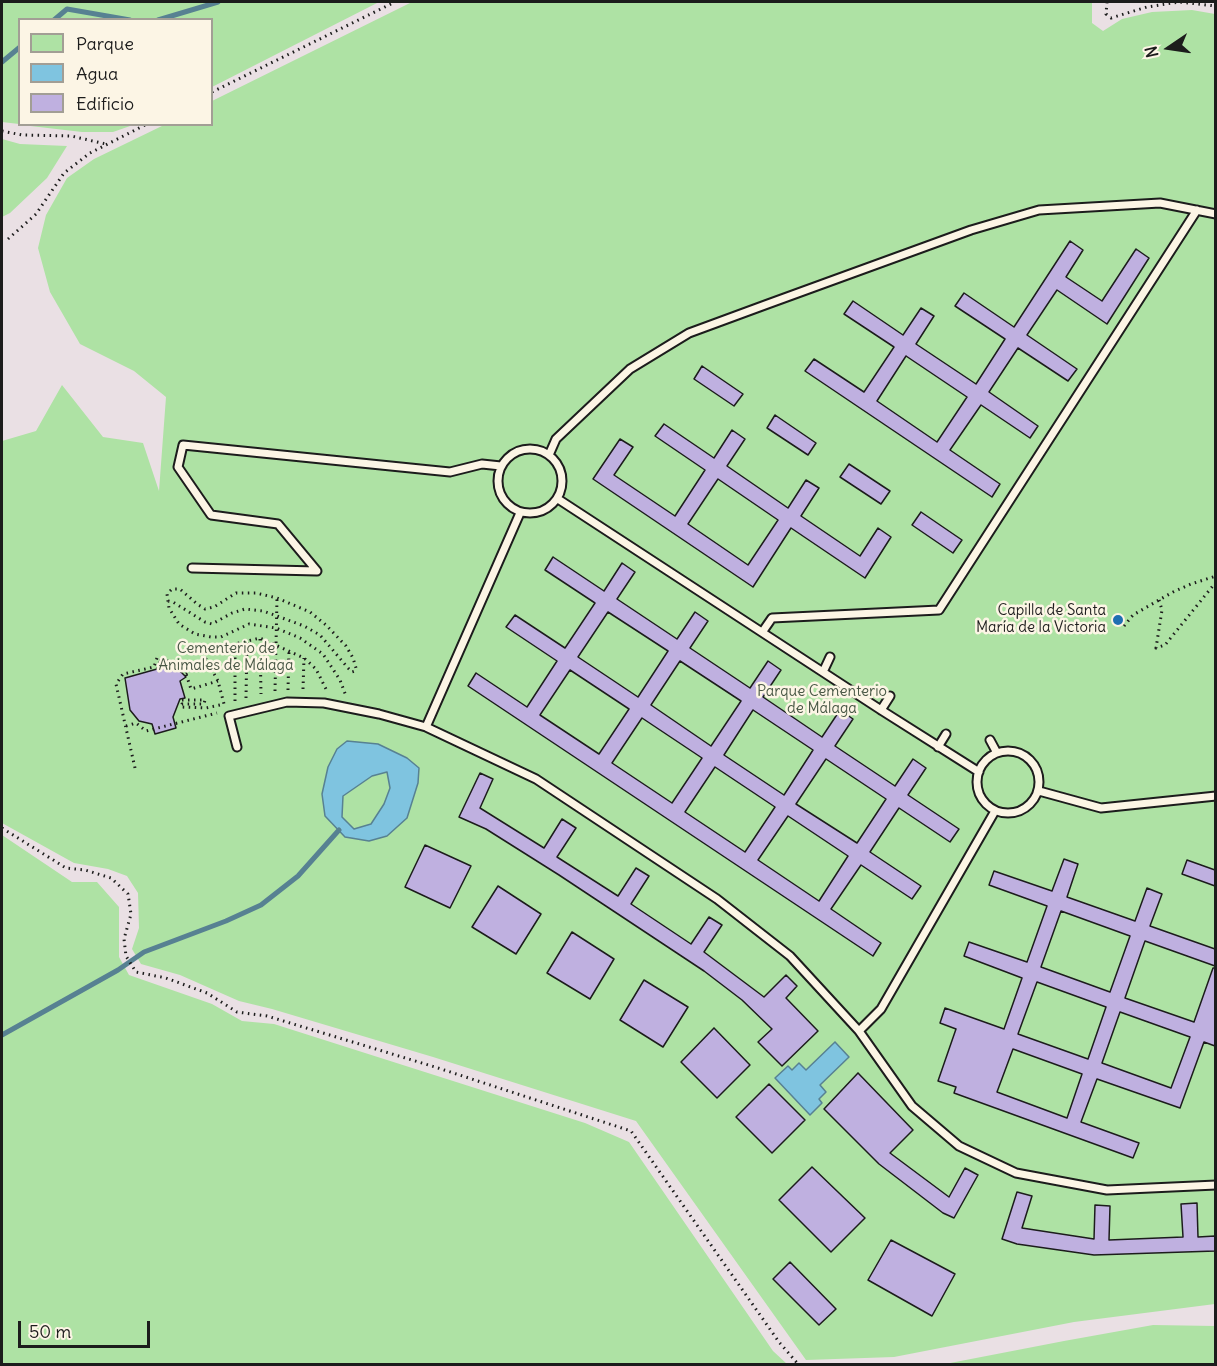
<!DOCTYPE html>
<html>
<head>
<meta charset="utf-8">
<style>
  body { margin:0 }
  #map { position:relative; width:1217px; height:1366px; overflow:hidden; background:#eae0e4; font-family:Delius,sans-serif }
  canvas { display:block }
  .frame { position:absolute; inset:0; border:3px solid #1c1c1c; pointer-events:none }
  .legend { position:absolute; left:18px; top:18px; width:195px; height:108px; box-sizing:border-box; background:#fcf5e5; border:2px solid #a29e95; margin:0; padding:8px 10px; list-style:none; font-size:18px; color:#1c1c1c }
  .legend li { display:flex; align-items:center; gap:12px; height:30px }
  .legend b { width:30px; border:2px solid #a29e95 }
  .north { position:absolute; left:1139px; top:18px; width:60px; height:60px; -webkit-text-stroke:4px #fcf5e5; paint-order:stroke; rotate:257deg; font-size:16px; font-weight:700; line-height:24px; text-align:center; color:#1c1c1c }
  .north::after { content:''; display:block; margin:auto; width:21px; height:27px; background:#1c1c1c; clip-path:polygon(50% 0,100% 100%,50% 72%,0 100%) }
  .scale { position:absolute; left:18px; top:1321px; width:132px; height:27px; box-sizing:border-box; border:3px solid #1c1c1c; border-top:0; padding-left:8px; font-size:18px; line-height:21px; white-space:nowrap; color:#1c1c1c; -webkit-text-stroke:4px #fcf5e5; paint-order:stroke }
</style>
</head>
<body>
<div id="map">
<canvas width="1217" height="1366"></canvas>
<div class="frame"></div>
<ul class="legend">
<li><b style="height:16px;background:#aee2a4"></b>Parque</li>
<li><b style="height:16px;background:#7fc4e0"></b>Agua</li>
<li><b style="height:16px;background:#bfb0e0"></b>Edificio</li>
</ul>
<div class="north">N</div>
<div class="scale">50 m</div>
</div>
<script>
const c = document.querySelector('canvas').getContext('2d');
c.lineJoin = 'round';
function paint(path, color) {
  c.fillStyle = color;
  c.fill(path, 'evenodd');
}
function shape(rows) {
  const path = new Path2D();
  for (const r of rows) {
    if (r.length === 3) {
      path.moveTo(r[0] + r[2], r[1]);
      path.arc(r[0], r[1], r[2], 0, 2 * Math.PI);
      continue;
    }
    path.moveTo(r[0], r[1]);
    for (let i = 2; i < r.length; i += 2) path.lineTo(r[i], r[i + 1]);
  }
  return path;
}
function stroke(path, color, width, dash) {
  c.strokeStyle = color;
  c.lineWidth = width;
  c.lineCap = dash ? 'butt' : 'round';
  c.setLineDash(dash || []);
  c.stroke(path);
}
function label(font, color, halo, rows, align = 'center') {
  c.font = font + ' Delius,sans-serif';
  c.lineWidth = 5;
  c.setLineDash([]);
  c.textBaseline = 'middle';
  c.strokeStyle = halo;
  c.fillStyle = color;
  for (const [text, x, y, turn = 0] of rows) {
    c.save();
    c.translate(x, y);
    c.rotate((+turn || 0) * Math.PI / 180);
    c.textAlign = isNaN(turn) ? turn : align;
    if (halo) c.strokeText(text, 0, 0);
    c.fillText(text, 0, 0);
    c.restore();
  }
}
paint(shape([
  [2,2,379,2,212,87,212,20,20,20,19,124,2,122],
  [412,2,1092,2,1092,23,1103,31,1122,19,1152,12,1192,10,1215,14,1215,1304,1074,1322,894,1357,806,1360,636,1121,433,1057,272,1009,239,1001,180,975,141,964,132,949,139,928,138,893,127,876,108,869,74,863,2,823,2,441,36,431,62,385,103,437,143,443,159,491,166,397,134,371,80,344,50,292,38,248,46,215,67,178,94,159,164,125,212,124,212,101],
  [22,125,133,125,113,132,82,132],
  [2,139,20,144,67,146,47,178,10,213,2,217],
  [2,835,72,882,97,882,119,907,119,957,129,975,212,1004,242,1021,274,1024,585,1123,629,1142,773,1351,787,1364,2,1364],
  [1153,1325,1215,1326,1215,1364,945,1364,1064,1341]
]), '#aee2a4');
const water = shape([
  [347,741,378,744,407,758,419,768,418,783,407,818,387,836,369,841,345,837,325,816,322,794,328,767,337,749,347,741],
  [387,772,390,788,384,804,371,824,354,829,342,817,343,796,372,776,387,772],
  [835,1042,849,1057,820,1085,826,1092,819,1099,822,1103,810,1115,775,1078,788,1066,792,1070,799,1063,806,1070,835,1042]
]);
paint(water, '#7fc4e0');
stroke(water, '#578192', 1.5);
stroke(shape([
  [54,20,67,9,130,20],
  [158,20,218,2],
  [2,62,20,47],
  [2,1035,118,970,144,952,226,921,261,905,298,876,339,830]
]), '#578192', 5);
const building = shape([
  [1070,241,1083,250,1066,277,1102,301,1136,249,1149,258,1107,324,1057,290,1027,335,1077,369,1068,381,1018,348,989,392,1038,426,1030,438,981,405,950,450,1000,484,992,497,805,371,814,359,864,392,894,347,844,314,853,301,903,335,921,308,934,316,916,344,976,384,1005,339,955,306,964,293,1014,327,1070,241],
  [906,356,967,397,937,442,877,401,906,356],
  [702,366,743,394,734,406,694,379,702,366],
  [775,415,816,443,808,455,767,428,775,415],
  [664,424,714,458,732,430,745,439,727,466,788,508,806,480,819,488,801,516,860,556,878,528,891,537,865,578,791,528,753,587,593,479,620,439,633,447,614,475,675,516,705,470,655,436,664,424],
  [718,479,778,520,748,565,688,524,718,479],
  [849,464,890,491,881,504,840,477,849,464],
  [921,512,962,540,953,553,912,525,921,512],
  [553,557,604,591,622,563,635,572,617,599,677,639,695,612,708,621,690,648,750,688,768,661,781,670,763,697,822,737,840,710,853,719,835,746,895,786,913,759,926,768,908,795,959,829,950,842,899,808,870,852,921,886,912,899,861,865,831,909,881,943,873,956,468,686,476,673,527,707,557,661,506,627,515,615,565,648,595,603,545,570,553,557],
  [608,612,668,651,638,697,578,657,608,612],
  [680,661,741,701,711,746,651,705,680,661],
  [570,670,629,709,599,754,540,715,570,670],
  [753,710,813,750,784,795,724,755,753,710],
  [642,718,702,758,672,803,612,763,642,718],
  [826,759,886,799,857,843,796,804,826,759],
  [715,767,775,807,745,852,685,812,715,767],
  [788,816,848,856,819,901,758,860,788,816],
  [160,660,175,666,186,677,180,681,185,698,180,699,173,717,176,728,155,734,152,724,139,721,130,710,125,678,157,669,160,660],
  [480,773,493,779,480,808,544,848,562,819,576,828,557,857,618,896,636,868,649,876,631,904,691,944,709,917,722,925,704,952,764,997,786,975,797,986,786,998,818,1031,782,1066,758,1042,772,1029,742,1000,704,971,559,875,486,829,459,817,480,773],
  [425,845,471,866,450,908,405,887,425,845],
  [1064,859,1078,864,1067,897,1135,921,1147,888,1162,894,1150,926,1215,949,1215,966,1145,941,1125,998,1194,1022,1213,968,1215,968,1215,1046,1204,1042,1180,1108,1097,1079,1081,1122,1139,1143,1133,1158,954,1093,956,1087,938,1081,956,1029,940,1023,945,1008,1004,1029,1022,978,964,956,969,942,1027,962,1047,906,989,885,994,871,1052,891,1064,859],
  [1061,911,1130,936,1110,992,1041,967,1061,911],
  [1037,982,1106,1007,1088,1059,1018,1034,1037,982],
  [1120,1012,1190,1037,1171,1088,1102,1063,1120,1012],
  [1013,1049,1082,1074,1067,1118,997,1092,1013,1049],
  [1187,860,1215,870,1215,886,1182,874,1187,860],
  [498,886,541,914,516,954,472,927,498,886],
  [572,932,614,959,590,999,547,973,572,932],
  [644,980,688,1007,663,1047,620,1020,644,980],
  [714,1028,750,1065,717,1098,681,1062,714,1028],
  [858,1073,913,1130,890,1153,949,1197,965,1168,978,1175,954,1218,943,1213,879,1164,824,1109,858,1073],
  [769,1084,805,1120,772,1153,736,1117,769,1084],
  [812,1167,865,1218,831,1252,779,1200,812,1167],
  [1017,1192,1032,1196,1022,1228,1094,1239,1095,1205,1110,1206,1109,1240,1183,1237,1181,1204,1197,1203,1198,1237,1215,1236,1215,1251,1094,1255,1017,1244,1002,1239,1017,1192],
  [891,1240,955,1274,932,1316,868,1280,891,1240],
  [790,1262,836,1309,819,1325,773,1279,790,1262]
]);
paint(building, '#bfb0e0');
stroke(building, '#1c1c1c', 1.5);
const service = shape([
  [530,481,32],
  [549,455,556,439,630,369,689,333,765,305,971,230,1039,210,1160,203,1216,214],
  [558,499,881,710,979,772],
  [520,513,426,727,536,779,717,899,790,956,859,1031,912,1106,959,1146,1016,1173,1107,1190,1216,1185],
  [192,568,317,571,278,524,211,515,178,467,183,445,450,472,482,464,501,466],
  [763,631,772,618,939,610,1197,210],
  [823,672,830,657],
  [881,710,890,696],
  [990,740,997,753],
  [237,747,229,716,287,702,324,703,379,714,426,727],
  [938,747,946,734],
  [1008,782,31],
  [1039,791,1101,808,1216,796],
  [859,1031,881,1009,995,811]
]);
stroke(service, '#1c1c1c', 11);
stroke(shape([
  [1107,2,1106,14,1111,18,1147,7,1179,2,1216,6],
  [212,92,395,2],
  [2,131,22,135,71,136,106,144],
  [8,239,36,214,64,173,90,153,147,124],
  [1159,600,1162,610,1156,648,1165,645,1216,582],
  [168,601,173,602,205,622,212,624,232,613,245,609,263,611,277,616,304,626,320,635,348,668,352,672,355,671,356,668,353,658,346,646,326,625,310,612,277,598,256,593,236,593,214,607,205,609,197,604,180,589,172,589,167,594,169,608,179,624,195,634,211,637,221,637,249,624,276,628,300,638,323,654,340,680,346,696],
  [1124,626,1133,615,1173,592,1191,584,1216,576],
  [260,639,261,694],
  [186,674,206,659,218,681,224,704],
  [303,689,304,658],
  [288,690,289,650],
  [275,691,277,598],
  [246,698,247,640],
  [182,700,205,700,204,704,182,704,181,707,206,708,220,705],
  [235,701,235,644,260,638,304,658,316,669,327,691],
  [126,726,136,723,146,731,217,713],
  [135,768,116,684,123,674,154,667,157,658,171,662,186,674,191,689,218,681],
  [2,828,66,868,85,870,111,878,128,894,131,914,124,939,126,956,136,972,166,978,207,993,237,1012,267,1016,435,1067,631,1131,779,1342,798,1364]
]), '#1c1c1c', 3, [1.5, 4.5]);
stroke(service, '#fcf5e5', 7);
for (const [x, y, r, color] of [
  [1118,620,6,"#1f6fb2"]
]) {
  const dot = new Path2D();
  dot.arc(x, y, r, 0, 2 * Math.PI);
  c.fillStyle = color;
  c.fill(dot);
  stroke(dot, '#fcf5e5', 2);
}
label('15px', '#1c1c1c', '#fcf5e5', [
  ["Capilla de Santa",1106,611],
  ["María de la Victoria",1106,628]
], 'right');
label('15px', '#485745', '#fcf5e5', [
  ["Cementerio de",226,649],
  ["Animales de Málaga",226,666],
  ["Parque Cementerio",822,692],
  ["de Málaga",822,709]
]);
</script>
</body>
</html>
